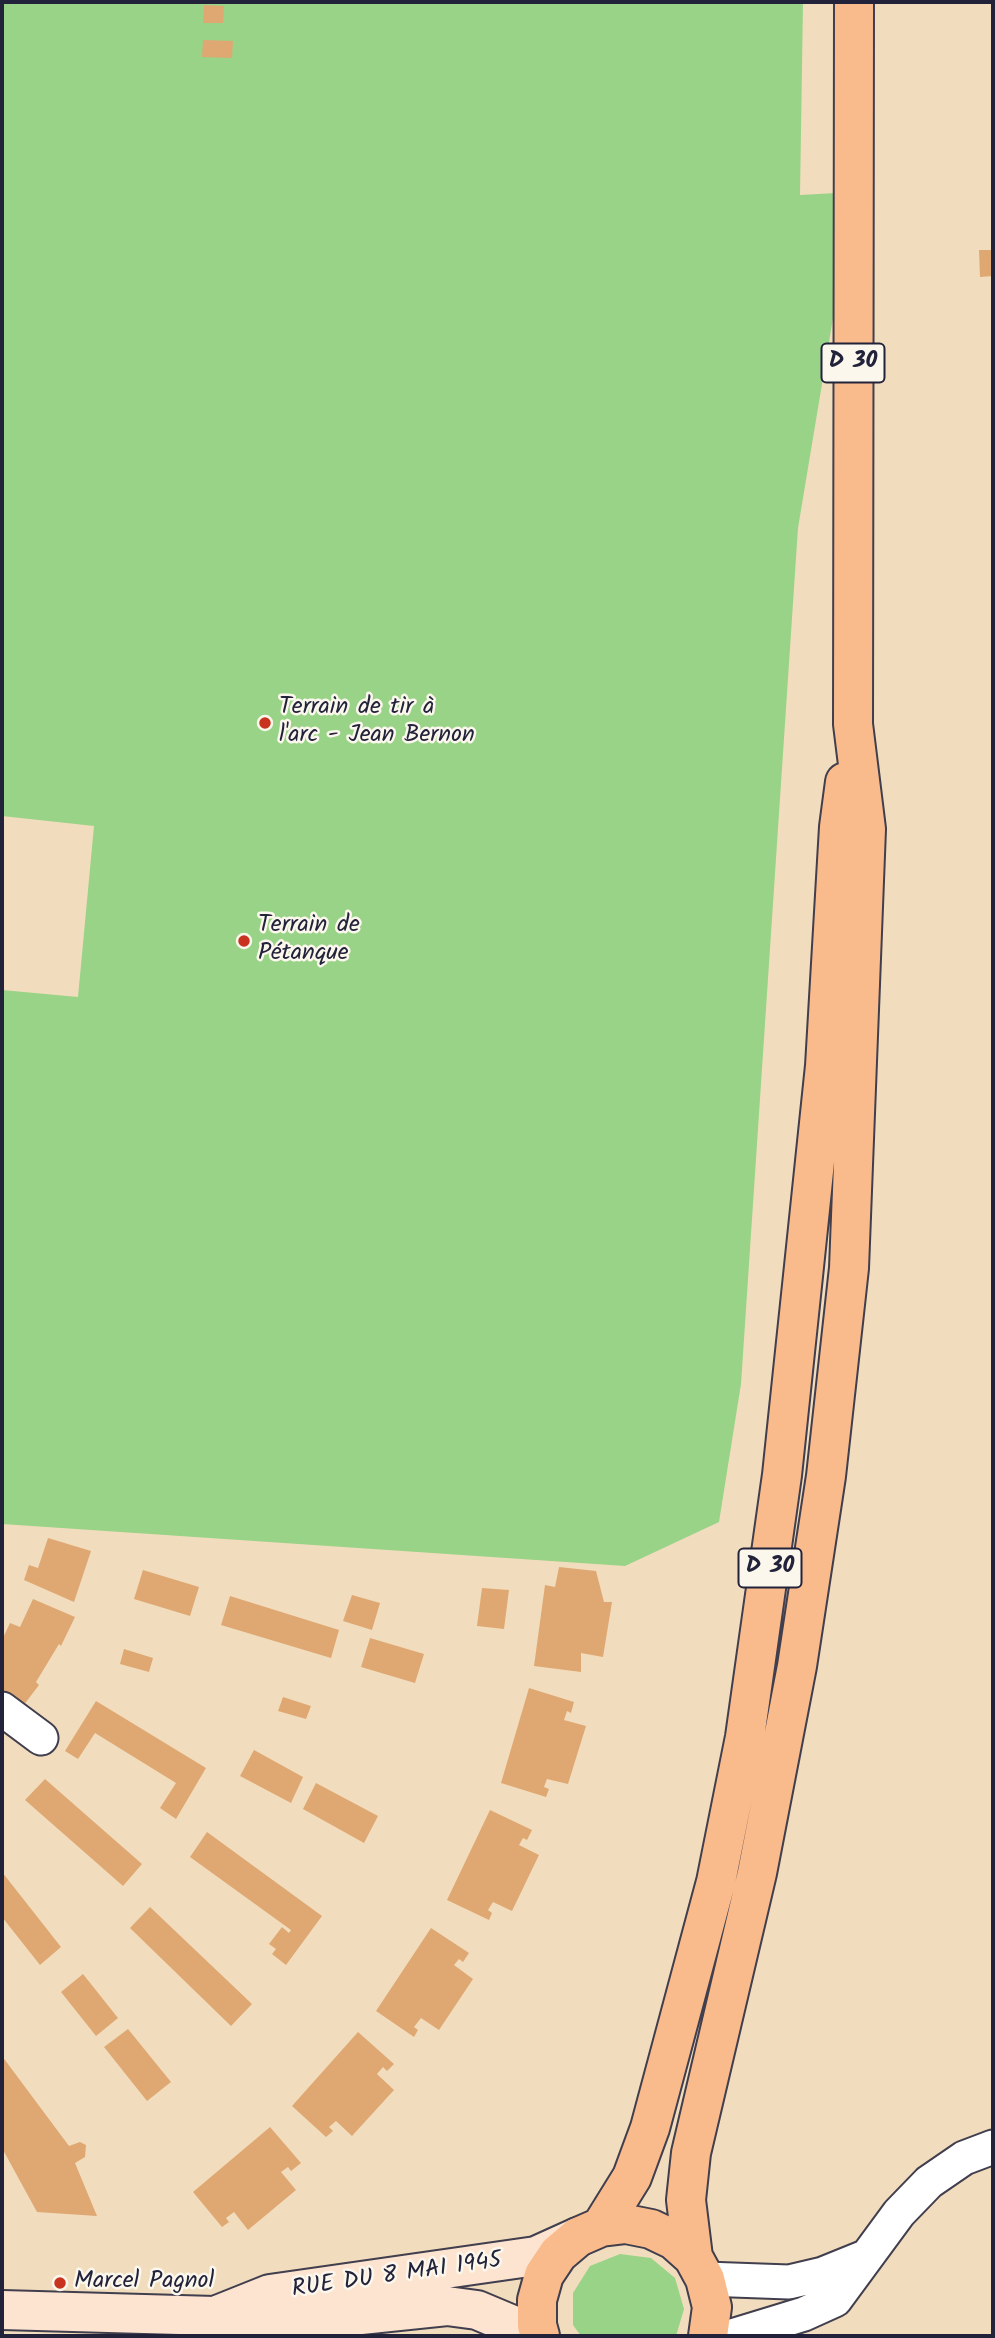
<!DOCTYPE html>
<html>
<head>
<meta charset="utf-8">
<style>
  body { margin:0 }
  #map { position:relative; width:995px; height:2338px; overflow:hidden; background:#f1ddbd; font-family:Kalam,sans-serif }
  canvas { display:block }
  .frame { position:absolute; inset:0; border:4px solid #22223b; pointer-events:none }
</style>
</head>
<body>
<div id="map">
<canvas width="995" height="2338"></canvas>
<div class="frame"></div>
</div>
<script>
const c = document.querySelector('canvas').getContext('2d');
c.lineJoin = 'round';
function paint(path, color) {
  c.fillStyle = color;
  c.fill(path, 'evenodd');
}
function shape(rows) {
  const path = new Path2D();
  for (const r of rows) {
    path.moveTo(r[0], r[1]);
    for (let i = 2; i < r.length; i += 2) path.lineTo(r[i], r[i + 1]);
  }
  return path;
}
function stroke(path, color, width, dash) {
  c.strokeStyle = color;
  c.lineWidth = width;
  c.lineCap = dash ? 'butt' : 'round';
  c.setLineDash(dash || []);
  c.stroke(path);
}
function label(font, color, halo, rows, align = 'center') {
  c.font = font + ' Kalam,sans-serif';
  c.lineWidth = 5;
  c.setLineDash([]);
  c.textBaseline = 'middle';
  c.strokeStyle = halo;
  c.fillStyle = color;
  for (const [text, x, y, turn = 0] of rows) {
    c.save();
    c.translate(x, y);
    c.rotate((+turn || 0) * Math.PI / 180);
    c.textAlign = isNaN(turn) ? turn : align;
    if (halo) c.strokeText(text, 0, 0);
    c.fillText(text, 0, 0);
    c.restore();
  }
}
paint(shape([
  [2,2,803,2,800,195,854,192,798,528,741,1384,719,1522,625,1566,2,1524,2,990,78,997,94,826,2,816],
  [620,2254,651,2258,675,2278,684,2309,676,2336,581,2336,573,2325,573,2293,590,2266]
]), '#99d387');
paint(shape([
  [204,5,224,6,223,23,203,23],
  [203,40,233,41,232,58,202,57],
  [979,250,993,250,993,276,980,277],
  [48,1538,91,1551,74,1602,24,1580,29,1565,38,1568],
  [559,1567,596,1571,604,1602,612,1602,603,1657,581,1653,581,1672,534,1666,545,1585,555,1587],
  [143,1570,199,1587,190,1616,134,1599],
  [482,1588,509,1590,504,1629,477,1626],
  [352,1595,380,1603,372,1630,343,1621],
  [230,1596,339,1630,331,1658,221,1625],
  [33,1599,75,1617,61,1646,59,1644,36,1682,39,1685,20,1710,2,1696,2,1640,10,1623,20,1627],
  [370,1638,424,1654,415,1683,361,1667],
  [124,1649,153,1658,149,1672,120,1664],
  [529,1688,574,1702,571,1713,567,1711,564,1720,586,1726,568,1784,547,1779,544,1787,549,1789,546,1797,501,1783],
  [283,1697,311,1706,306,1719,278,1711],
  [96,1701,206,1768,176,1819,160,1808,176,1783,95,1733,78,1759,65,1751],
  [254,1750,303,1777,291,1803,240,1776],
  [45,1779,142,1864,123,1886,25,1800],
  [316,1783,378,1816,364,1843,303,1809],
  [490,1810,532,1830,527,1840,523,1838,519,1845,539,1855,512,1911,493,1902,488,1910,492,1913,489,1920,447,1900],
  [207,1832,322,1916,286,1965,272,1954,276,1949,269,1944,282,1927,289,1933,291,1930,190,1857],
  [2,1872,61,1947,40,1965,2,1917],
  [150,1907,252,2004,231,2026,130,1928],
  [431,1928,469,1953,463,1962,459,1959,454,1965,473,1979,439,2030,421,2018,414,2027,418,2030,414,2037,376,2011],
  [83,1974,118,2018,96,2036,61,1992],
  [128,2029,171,2082,147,2101,104,2047],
  [358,2032,394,2064,387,2071,383,2067,377,2074,394,2090,352,2136,336,2121,329,2127,333,2131,326,2137,292,2106],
  [2,2056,69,2146,80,2142,86,2145,85,2157,75,2163,97,2216,37,2212,2,2148],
  [270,2127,301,2163,291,2171,288,2167,281,2172,296,2190,248,2230,234,2212,226,2218,229,2222,222,2227,193,2192]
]), '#dfa872');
const street = shape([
  [2,1709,41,1738],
  [705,2279,789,2282,823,2274,865,2257],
  [732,2336,804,2314,835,2300,899,2213,929,2182,964,2158,993,2147]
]);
const secondary = shape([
  [2,2310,215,2316,275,2324,322,2324,351,2316,447,2306,477,2310,539,2336],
  [220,2314,270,2294,536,2256,578,2237]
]);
const primary = shape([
  [601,2227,632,2177,650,2128,716,1882,745,1737,782,1475,803,1276,825,1066,839,827,845,782],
  [693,2257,686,2200,691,2153,757,1873,797,1666,826,1476,849,1268,866,829,853,724,854,2],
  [540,2336,537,2325,537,2300,544,2275,558,2254,578,2237,601,2227,626,2224,651,2229,674,2240,693,2257,705,2279,712,2307,708,2336]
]);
stroke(street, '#413e4e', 37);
stroke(secondary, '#413e4e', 42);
stroke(primary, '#413e4e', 42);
stroke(street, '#fff', 33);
stroke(secondary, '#fde4d1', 38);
stroke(primary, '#fabb8c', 38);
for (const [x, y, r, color] of [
  [265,723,7,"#c8321e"],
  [244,941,7,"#c8321e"],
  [60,2283,7,"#c8321e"]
]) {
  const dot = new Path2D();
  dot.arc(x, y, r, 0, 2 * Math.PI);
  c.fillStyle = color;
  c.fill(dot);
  stroke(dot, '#fbf7ec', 2.5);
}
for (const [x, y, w] of [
  [853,363,63],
  [770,1568,63]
]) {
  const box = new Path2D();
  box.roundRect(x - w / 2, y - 19.5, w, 39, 5);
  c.fillStyle = '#fbf7ec';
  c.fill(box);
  stroke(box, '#22223b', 2);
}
label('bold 23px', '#22223b', null, [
  ["D 30",853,363],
  ["D 30",770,1568]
]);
label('24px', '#22223b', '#fbf7ec', [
  ["Terrain de tir à",279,709],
  ["l'arc - Jean Bernon",279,737],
  ["Terrain de",258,927],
  ["Pétanque",258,955],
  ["Marcel Pagnol",74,2283]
], 'left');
label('24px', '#22223b', '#fbf7ec', [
  ["RUE DU 8 MAI 1945",397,2277,-8]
]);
</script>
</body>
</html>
